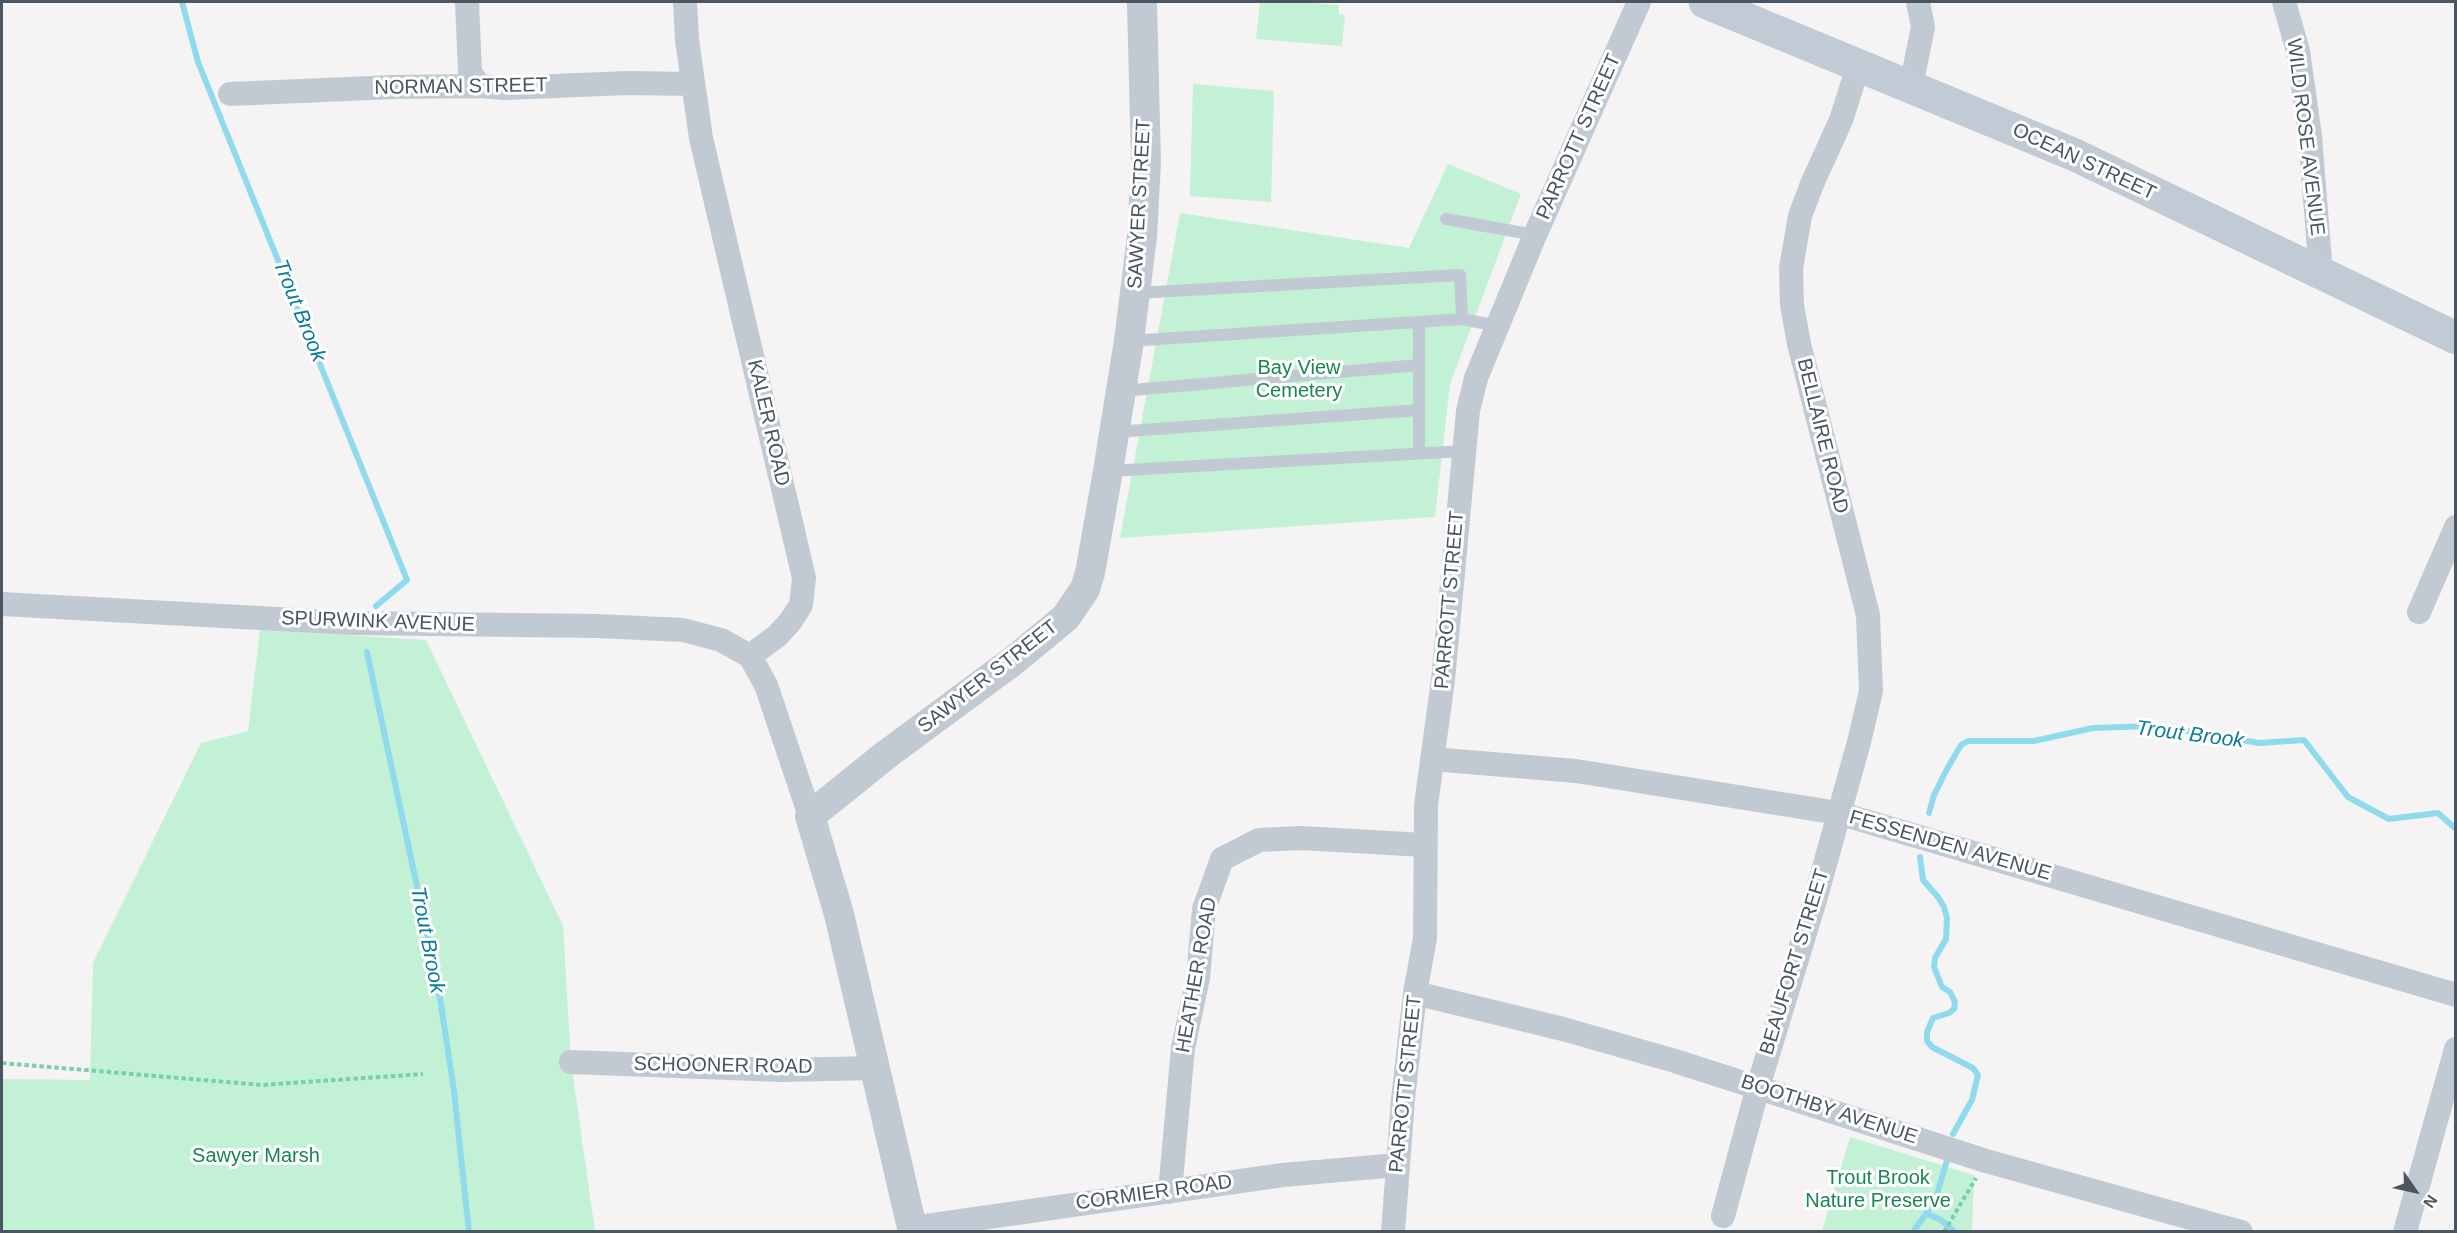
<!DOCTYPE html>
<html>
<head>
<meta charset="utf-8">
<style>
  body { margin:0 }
  #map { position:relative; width:2457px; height:1233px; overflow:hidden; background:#f5f3f3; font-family:Helvetica,sans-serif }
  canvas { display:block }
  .frame { position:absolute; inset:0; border:3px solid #4a5661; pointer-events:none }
  .north { position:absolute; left:2385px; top:1161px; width:60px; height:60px; -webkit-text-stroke:4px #fff; paint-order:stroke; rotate:124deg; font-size:16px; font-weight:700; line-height:24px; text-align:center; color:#4a5661 }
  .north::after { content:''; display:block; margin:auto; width:21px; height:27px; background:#4a5661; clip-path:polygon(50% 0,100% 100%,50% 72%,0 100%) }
</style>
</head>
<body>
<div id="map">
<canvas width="2457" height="1233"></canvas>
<div class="frame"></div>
<div class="north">N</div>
</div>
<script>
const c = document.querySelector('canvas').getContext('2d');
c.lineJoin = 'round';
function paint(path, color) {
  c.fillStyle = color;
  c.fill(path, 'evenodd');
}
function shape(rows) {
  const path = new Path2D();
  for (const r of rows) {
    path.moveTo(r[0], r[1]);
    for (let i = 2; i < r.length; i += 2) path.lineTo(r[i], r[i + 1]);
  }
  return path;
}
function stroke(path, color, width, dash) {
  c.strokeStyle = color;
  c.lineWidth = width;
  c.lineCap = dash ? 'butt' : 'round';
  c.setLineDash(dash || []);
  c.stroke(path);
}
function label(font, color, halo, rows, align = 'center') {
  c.font = font + ' Helvetica,sans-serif';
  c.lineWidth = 6;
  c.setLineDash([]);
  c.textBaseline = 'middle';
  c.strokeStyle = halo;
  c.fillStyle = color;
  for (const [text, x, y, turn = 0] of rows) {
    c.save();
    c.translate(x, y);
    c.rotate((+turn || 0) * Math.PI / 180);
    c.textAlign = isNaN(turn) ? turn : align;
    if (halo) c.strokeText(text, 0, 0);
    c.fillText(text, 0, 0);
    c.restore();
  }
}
paint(shape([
  [1260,2,1296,2,1339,5,1339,14,1345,15,1342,46,1256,39],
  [1193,84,1274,91,1271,202,1190,196],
  [1448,164,1521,194,1450,384,1435,517,1120,538,1180,213,1409,248],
  [260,630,426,640,563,926,571,1062,595,1231,2,1232,2,1079,90,1080,93,963,201,743,248,731],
  [1850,1137,1974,1175,1972,1231,1822,1231]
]), '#c3f1d5');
stroke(shape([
  [182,2,198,62,407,580,376,606],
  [367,652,438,985,454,1091,469,1232],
  [1929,813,1934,795,1947,769,1961,745,1968,741,2034,741,2093,728,2150,726,2202,733,2259,743,2304,740,2348,797,2389,819,2438,813,2456,829],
  [1920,857,1923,880,1938,897,1944,907,1947,918,1946,939,1935,958,1934,967,1942,987,1950,992,1955,1002,1954,1009,1949,1013,1933,1018,1927,1032,1927,1041,1932,1047,1973,1068,1978,1075,1972,1100,1953,1134],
  [1927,1214,1941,1220,1955,1232],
  [1913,1232,1935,1201,1948,1157]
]), '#90daee', 6);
stroke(shape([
  [2,1063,262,1085,423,1074],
  [1944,1232,1976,1178]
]), '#7ad0a6', 4, [4.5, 3]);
stroke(shape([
  [1446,219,1535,235],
  [1136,293,1460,275,1462,319],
  [1419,322,1419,453],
  [1129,341,1462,319,1498,326],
  [1121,391,1419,365],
  [1115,432,1419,410],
  [1109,471,1464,451]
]), '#c1cad2', 12);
stroke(shape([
  [467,2,470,72,479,86],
  [685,2,687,40,701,138,804,578,801,605,790,622,777,636,750,656],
  [2284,2,2298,51,2310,136,2321,274],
  [1911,86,1923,27,1918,2],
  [230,94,395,87,479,86,505,88,627,83,693,84],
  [2,604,350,623,598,626,683,630,721,640,750,656],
  [2419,612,2456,527],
  [750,656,766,685,810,816],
  [1432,759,1576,771,1838,813,2456,995],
  [1415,993,1563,1029,1675,1061,1986,1161,2241,1232],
  [571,1062,781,1070,875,1068],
  [1170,1192,1183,1048,1198,978,1204,909,1222,859,1259,840,1301,838,1424,845],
  [1723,1216,1758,1087,1815,900,1859,742,1871,691,1868,615,1799,344,1792,305,1791,268,1800,216,1812,184,1841,120,1859,64],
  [912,1228,1283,1175,1397,1165],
  [1393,1232,1403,1099,1415,993,1425,938,1426,805,1443,680,1468,411,1476,378,1535,235,1639,2],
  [2405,1232,2456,1049]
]), '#c1cad2', 24);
stroke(shape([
  [913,1232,839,914,810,816,887,754,1013,661,1053,628,1066,617,1085,589,1090,573,1108,471,1129,341,1142,236,1146,163,1142,2]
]), '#c1cad2', 30);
stroke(shape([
  [1705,2,2075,155,2456,338]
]), '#c1cbd6', 33);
label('20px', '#4a5661', '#fff', [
  ["NORMAN STREET",461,87,-1],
  ["PARROTT STREET",1579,137,-66],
  ["WILD ROSE AVENUE",2305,137,83],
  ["OCEAN STREET",2084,162,25],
  ["SAWYER STREET",1140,204,-87],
  ["KALER ROAD",768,423,77],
  ["BELLAIRE ROAD",1822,436,76],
  ["PARROTT STREET",1450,600,-85],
  ["SPURWINK AVENUE",378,622,2],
  ["SAWYER STREET",988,677,-38],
  ["FESSENDEN AVENUE",1950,846,16],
  ["BEAUFORT STREET",1795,962,-73],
  ["HEATHER ROAD",1197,975,-80],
  ["SCHOONER ROAD",723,1066,1],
  ["PARROTT STREET",1406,1084,-84],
  ["BOOTHBY AVENUE",1829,1110,18],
  ["CORMIER ROAD",1154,1193,-8]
]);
label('20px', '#17864f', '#fff', [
  ["Bay View",1299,368],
  ["Cemetery",1299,391],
  ["Sawyer Marsh",256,1156],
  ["Trout Brook",1878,1178],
  ["Nature Preserve",1878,1201]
]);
label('italic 21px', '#0c7c9b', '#fff', [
  ["Trout Brook",299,311,68],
  ["Trout Brook",2190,735,7],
  ["Trout Brook",427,940,79]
]);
</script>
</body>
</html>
